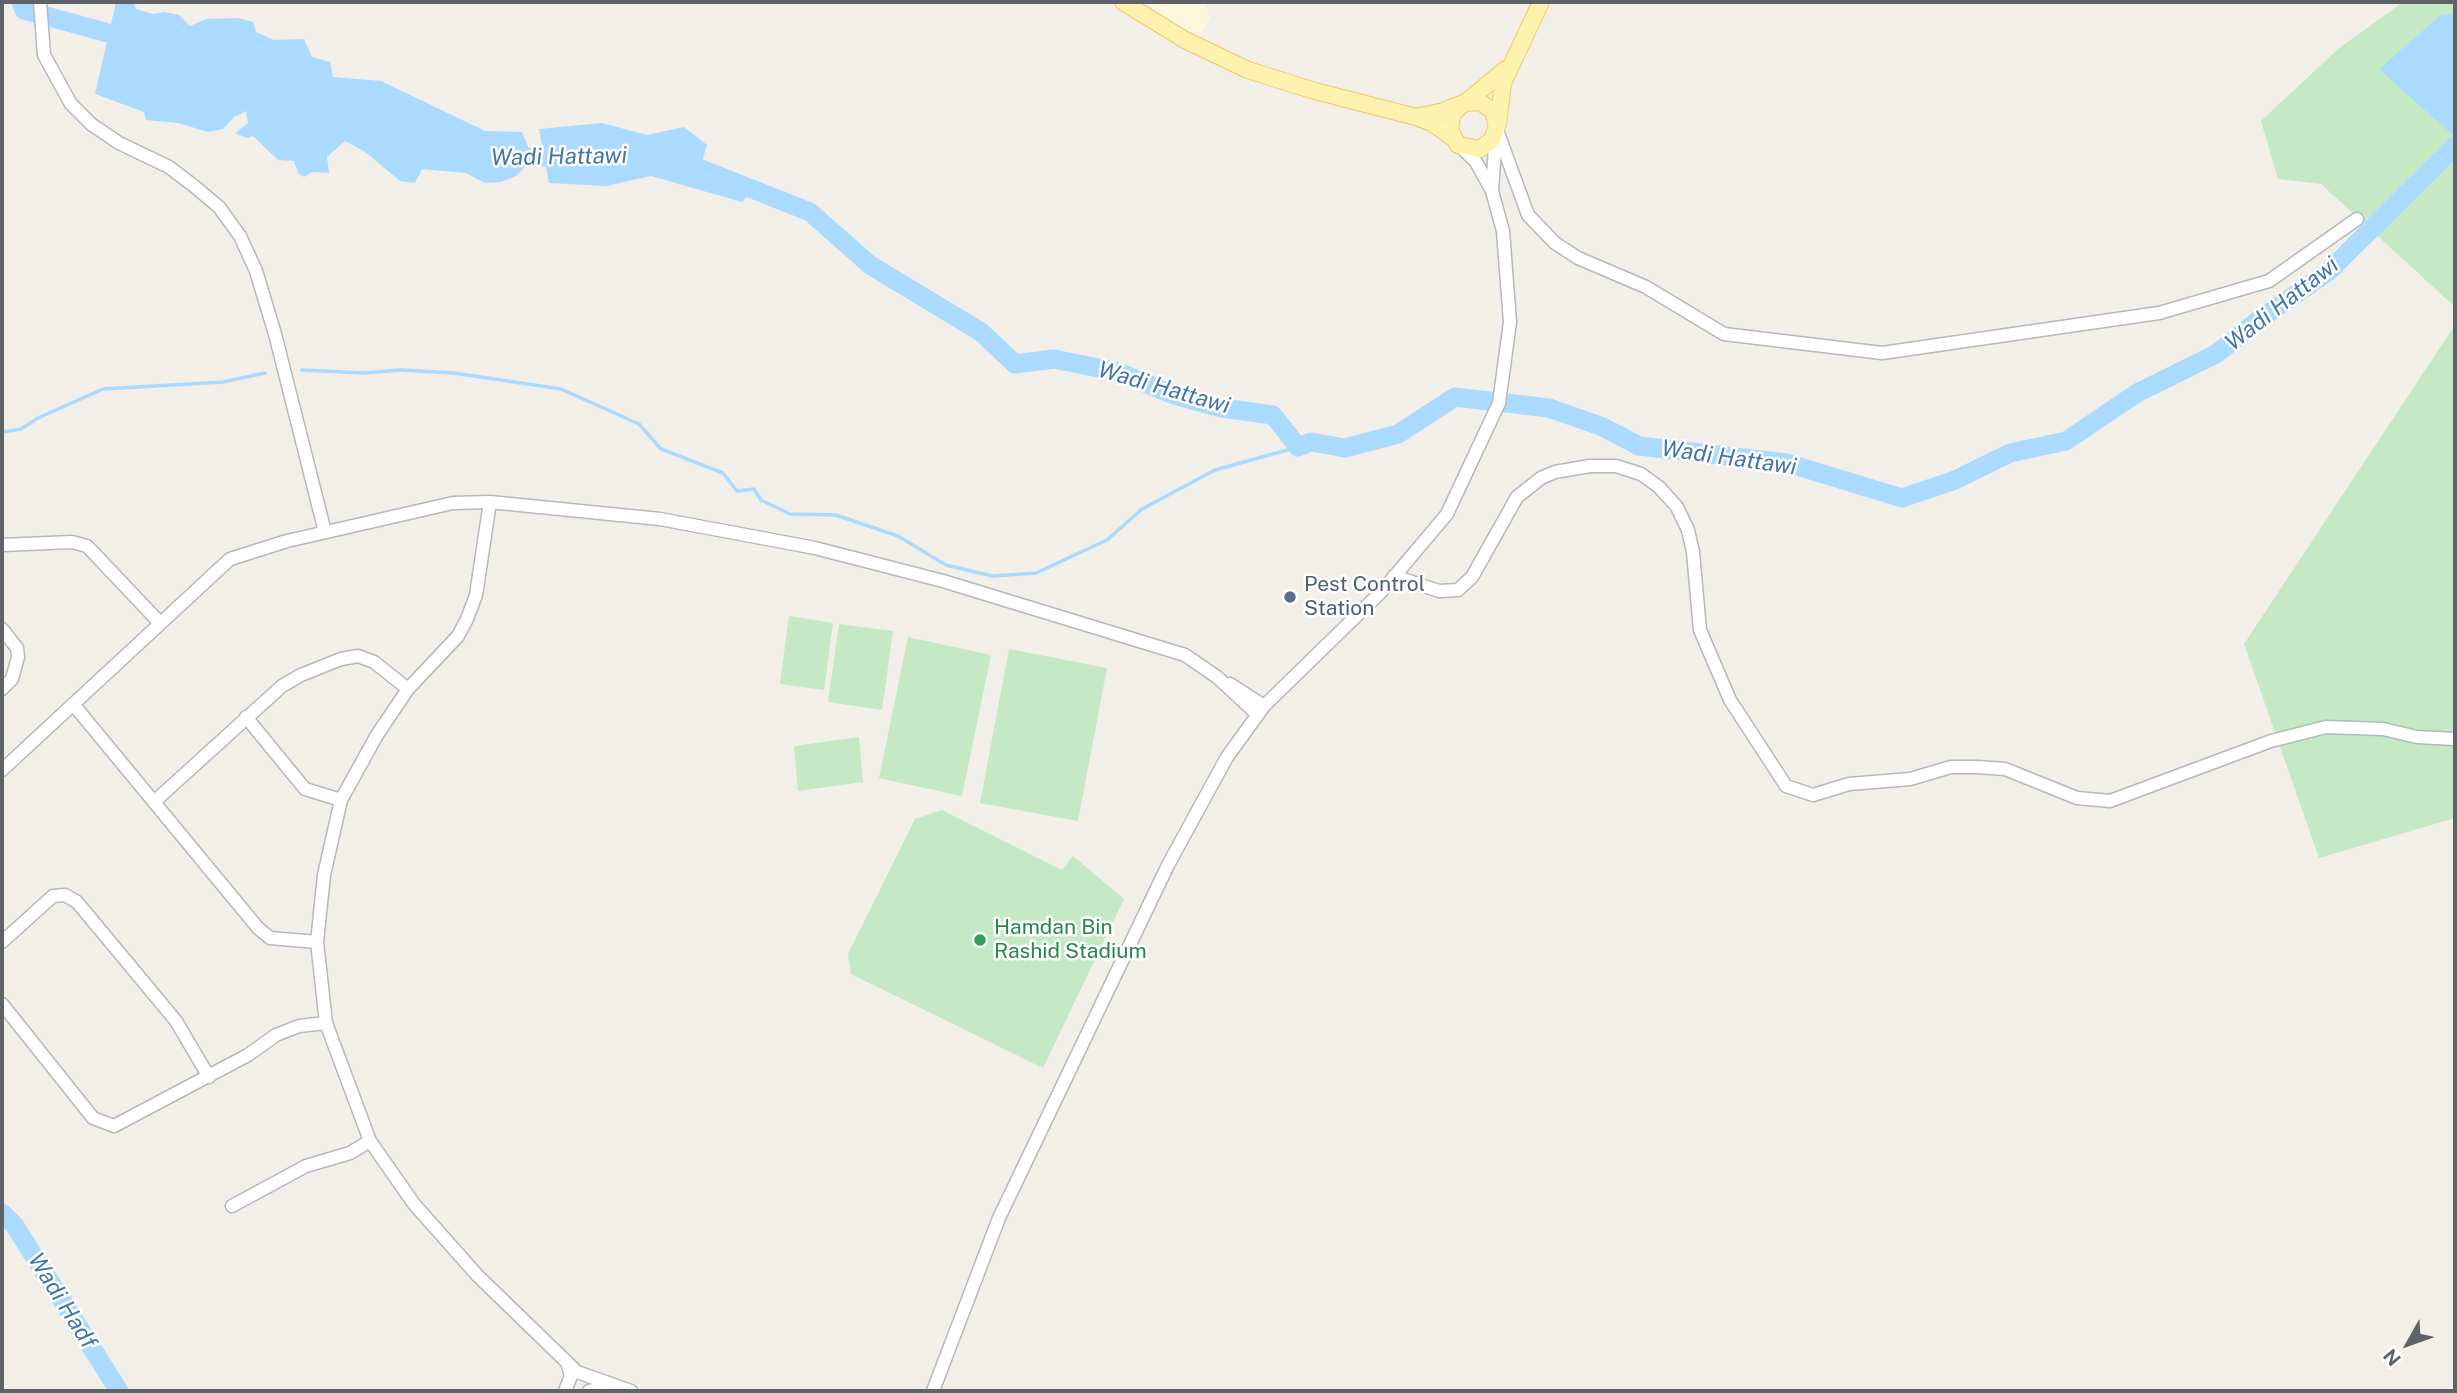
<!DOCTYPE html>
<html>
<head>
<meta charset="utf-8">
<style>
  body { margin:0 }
  #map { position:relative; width:2457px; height:1393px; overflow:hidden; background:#f1efe8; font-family:"Public Sans",sans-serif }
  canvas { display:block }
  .frame { position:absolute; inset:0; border:4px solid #5f6368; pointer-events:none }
  .north { position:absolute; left:2373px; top:1309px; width:70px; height:70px; -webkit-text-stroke:5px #fff; paint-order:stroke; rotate:230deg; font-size:19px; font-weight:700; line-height:28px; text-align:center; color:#5f6368 }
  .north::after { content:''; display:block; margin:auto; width:24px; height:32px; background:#5f6368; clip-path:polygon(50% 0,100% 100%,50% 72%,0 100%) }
</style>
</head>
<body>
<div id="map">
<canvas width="2457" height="1393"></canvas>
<div class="frame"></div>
<div class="north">N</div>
</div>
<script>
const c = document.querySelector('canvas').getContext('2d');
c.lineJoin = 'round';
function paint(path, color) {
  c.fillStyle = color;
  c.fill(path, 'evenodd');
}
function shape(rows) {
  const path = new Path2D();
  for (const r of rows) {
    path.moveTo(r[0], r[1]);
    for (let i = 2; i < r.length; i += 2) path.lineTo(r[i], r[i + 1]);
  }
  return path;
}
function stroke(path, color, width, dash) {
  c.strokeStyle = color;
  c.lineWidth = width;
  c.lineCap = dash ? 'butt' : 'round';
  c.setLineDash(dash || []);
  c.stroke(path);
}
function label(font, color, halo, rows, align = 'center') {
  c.font = font + ' "Public Sans",sans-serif';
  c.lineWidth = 5;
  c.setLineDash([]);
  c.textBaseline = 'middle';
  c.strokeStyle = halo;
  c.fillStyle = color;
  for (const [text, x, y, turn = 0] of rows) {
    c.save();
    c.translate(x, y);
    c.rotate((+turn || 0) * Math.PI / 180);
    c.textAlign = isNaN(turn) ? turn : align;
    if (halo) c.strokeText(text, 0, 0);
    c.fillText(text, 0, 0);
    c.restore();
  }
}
paint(shape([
  [1142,2,1205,2,1210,17,1199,37]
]), '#fef7e0');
paint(shape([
  [2403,2,2455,2,2455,307,2321,184,2278,179,2261,121,2338,49],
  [2455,325,2455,818,2319,858,2244,644],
  [789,616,833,623,824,690,780,684],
  [839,624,893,631,882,710,828,702],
  [908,637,991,655,962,796,879,778],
  [1009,649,1107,668,1078,821,980,803],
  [859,737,863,782,798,791,794,746],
  [942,810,1062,870,1073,856,1124,899,1043,1068,851,974,848,954,915,819]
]), '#c5e8c5');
paint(shape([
  [116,2,134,2,136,9,153,14,165,12,179,15,190,26,206,19,238,18,253,22,256,32,274,40,304,39,312,57,330,62,333,77,381,81,485,131,522,132,533,159,516,176,501,182,485,183,466,173,422,169,415,183,400,181,364,151,345,141,327,157,329,173,312,172,304,177,298,173,294,161,278,160,253,136,247,138,235,133,248,123,246,111,234,117,223,129,208,132,178,123,146,120,144,112,95,94],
  [2455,14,2455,137,2379,69,2441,15],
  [602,123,647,135,684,127,707,145,702,161,710,177,731,179,753,190,742,202,651,176,606,186,549,183,539,129]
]), '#aadaff');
stroke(shape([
  [302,370,363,373,401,370,454,373,561,389,639,424,661,449,723,473,737,491,754,489,761,500,790,514,836,515,898,536,946,565,992,576,1036,573,1107,540,1142,509,1215,470,1298,447],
  [2,432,21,429,38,418,103,389,223,382,265,373]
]), '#aadaff', 3.5);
stroke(shape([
  [21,2,24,10,134,40],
  [509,158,569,156],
  [686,163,810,212,870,265,981,332,1015,364,1054,359,1118,372,1174,395,1222,408,1273,415,1298,447,1311,442,1345,448,1398,434,1455,397,1549,408,1603,427,1639,446,1787,463,1902,498,1955,480,2010,453,2066,441,2137,393,2216,354,2260,319,2329,271,2455,146],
  [2,1213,15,1226,119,1391]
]), '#aadaff', 19);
const minor = shape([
  [40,2,44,55,71,104,91,124,119,143,169,167,194,186,219,207,240,236,256,271,275,334,325,532],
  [1497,130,1528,215,1555,243,1578,258,1646,287,1724,334,1882,353,2159,313,2269,281,2357,219],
  [1492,191,1496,133],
  [490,502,476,595,467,619,458,636,408,689,377,735,341,800,324,875,317,942,326,1023,370,1141,414,1204,477,1275,577,1372,631,1391],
  [2,545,72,542,87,546,160,623],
  [1394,576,1439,591,1458,590,1472,577,1517,497,1541,478,1555,472,1590,466,1616,466,1641,474,1659,487,1677,507,1688,530,1693,552,1700,630,1730,700,1786,786,1813,795,1849,784,1910,779,1951,767,1977,767,2005,769,2077,798,2110,801,2271,741,2326,727,2383,729,2417,737,2455,739],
  [2,629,17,648,18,657,12,679,2,689],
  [1230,684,1264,706],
  [73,704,258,928,270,938,317,942],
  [246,717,305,789,341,800],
  [2,770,230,559,287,541,453,503,490,502,660,519,815,548,943,581,1185,655,1217,677,1257,714],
  [155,801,282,686,301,675,341,659,358,656,374,662,408,689],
  [2,942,53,896,65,895,77,902,176,1021,209,1077],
  [2,1004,93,1118,114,1126,248,1055,276,1035,299,1026,326,1023],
  [232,1206,306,1166,350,1153,370,1141],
  [565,1391,571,1376,567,1362],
  [589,1391,616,1386],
  [933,1391,999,1218,1168,865,1227,757,1264,706,1382,591,1447,514,1499,403,1510,322,1503,231,1492,191,1476,162,1459,145]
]);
const major = shape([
  [1123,2,1185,40,1248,70,1315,91,1416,117,1432,123,1453,138],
  [1465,103,1506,69],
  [1416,117,1444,111,1450,108,1464,103,1465,103,1480,102,1493,111,1497,126,1492,140,1480,149,1458,145,1450,130,1452,114,1464,103],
  [1498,124,1503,83,1541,2]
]);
stroke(minor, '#b5b8bc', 15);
stroke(major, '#f2c960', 18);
stroke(minor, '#fff', 12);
stroke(major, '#fff2af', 16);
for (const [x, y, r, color] of [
  [1290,597,7,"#5c6f8a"],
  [980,940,7,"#2e9e5b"]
]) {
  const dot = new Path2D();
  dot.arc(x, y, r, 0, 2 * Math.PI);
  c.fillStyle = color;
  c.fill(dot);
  stroke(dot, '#fff', 2.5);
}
label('21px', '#4e5e75', '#fff', [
  ["Pest Control",1304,585],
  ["Station",1304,609]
], 'left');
label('21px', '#27864d', '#fff', [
  ["Hamdan Bin",994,928],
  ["Rashid Stadium",994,952]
], 'left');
label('italic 23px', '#4174aa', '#fff', [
  ["Wadi Hattawi",559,157,-1],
  ["Wadi Hattawi",2282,304,-38],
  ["Wadi Hattawi",1164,388,16],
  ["Wadi Hattawi",1729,458,8],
  ["Wadi Hadf",62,1301,58]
]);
</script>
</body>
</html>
